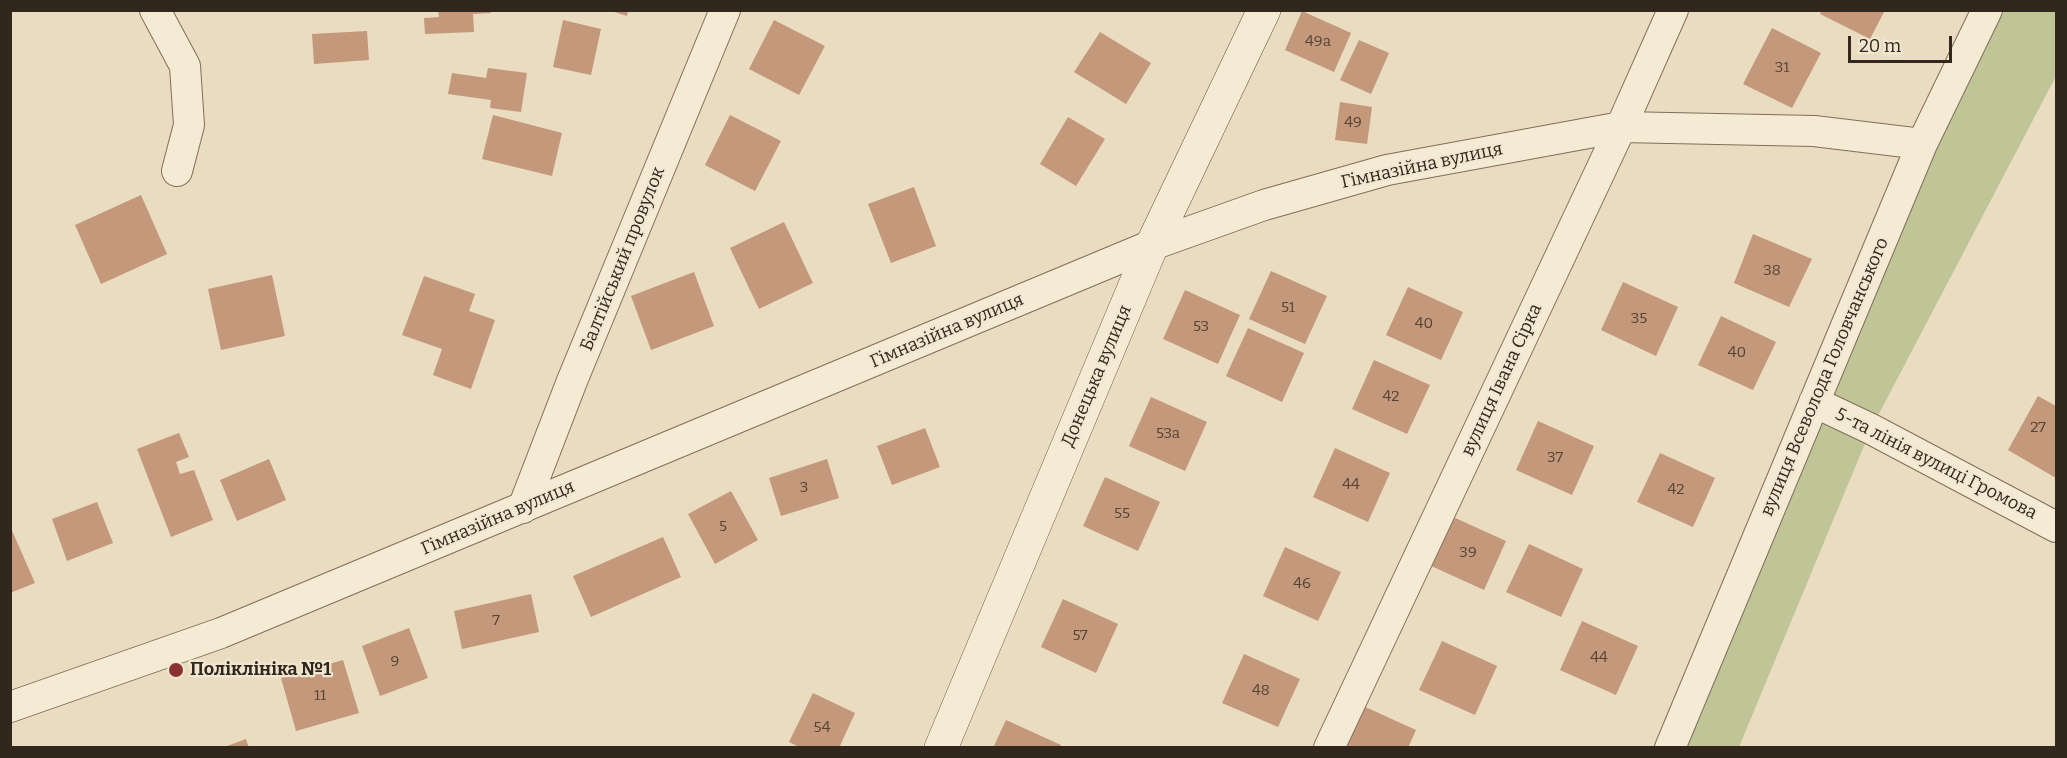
<!DOCTYPE html>
<html>
<head>
<meta charset="utf-8">
<style>
  body { margin:0 }
  #map { position:relative; width:2067px; height:758px; overflow:hidden; background:#e9dcc1; font-family:Bitter,serif }
  canvas { display:block }
  .frame { position:absolute; inset:0; border:12px solid #32271d; pointer-events:none }
  .scale { position:absolute; left:1848px; top:36px; width:104px; height:27px; box-sizing:border-box; border:3px solid #32271d; border-top:0; padding-left:8px; font-size:18px; line-height:21px; white-space:nowrap; color:#32271d; -webkit-text-stroke:4px #f1e7d0; paint-order:stroke }
</style>
</head>
<body>
<div id="map">
<canvas width="2067" height="758"></canvas>
<div class="frame"></div>
<div class="scale">20 m</div>
</div>
<script>
const c = document.querySelector('canvas').getContext('2d');
c.lineJoin = 'round';
function paint(path, color) {
  c.fillStyle = color;
  c.fill(path, 'evenodd');
}
function shape(rows) {
  const path = new Path2D();
  for (const r of rows) {
    path.moveTo(r[0], r[1]);
    for (let i = 2; i < r.length; i += 2) path.lineTo(r[i], r[i + 1]);
  }
  return path;
}
function stroke(path, color, width, dash) {
  c.strokeStyle = color;
  c.lineWidth = width;
  c.lineCap = dash ? 'butt' : 'round';
  c.setLineDash(dash || []);
  c.stroke(path);
}
function label(font, color, halo, rows, align = 'center') {
  c.font = font + ' Bitter,serif';
  c.lineWidth = 4.5;
  c.setLineDash([]);
  c.textBaseline = 'middle';
  c.strokeStyle = halo;
  c.fillStyle = color;
  for (const [text, x, y, turn = 0] of rows) {
    c.save();
    c.translate(x, y);
    c.rotate((+turn || 0) * Math.PI / 180);
    c.textAlign = isNaN(turn) ? turn : align;
    if (halo) c.strokeText(text, 0, 0);
    c.fillText(text, 0, 0);
    c.restore();
  }
}
paint(shape([
  [1987,11,2056,11,2056,76,1871,429,1739,747,1670,748]
]), '#c0c597');
paint(shape([
  [438,10,490,10,491,13,473,14,474,32,425,34,424,18,439,17],
  [608,10,628,10,627,16],
  [1822,10,1885,10,1870,39,1820,14],
  [1302,11,1351,33,1334,72,1285,50],
  [563,20,601,29,591,75,553,67],
  [774,20,825,46,799,95,749,69],
  [1772,28,1821,53,1792,108,1743,84],
  [367,31,369,60,314,64,312,34],
  [1100,32,1151,63,1126,104,1074,72],
  [1359,40,1389,53,1371,94,1340,80],
  [488,68,527,73,521,112,490,108,491,100,448,94,452,73,486,78],
  [1340,102,1372,107,1367,144,1335,140],
  [493,115,562,133,552,176,482,159],
  [730,115,781,141,755,191,705,165],
  [1068,117,1105,139,1076,186,1040,164],
  [914,187,936,246,891,263,868,204],
  [141,195,167,254,101,284,75,225],
  [784,222,813,283,759,309,730,248],
  [1753,234,1812,259,1789,307,1734,283],
  [1271,271,1327,296,1305,344,1249,319],
  [694,272,714,326,651,350,631,296],
  [272,275,285,336,221,350,208,289],
  [424,276,475,294,469,311,495,320,471,389,433,375,442,349,402,335],
  [1623,282,1678,307,1656,356,1601,330],
  [1408,287,1463,312,1441,360,1386,335],
  [1185,290,1240,315,1218,364,1163,339],
  [1721,316,1776,342,1753,390,1698,365],
  [1248,328,1304,353,1282,402,1226,376],
  [1374,360,1430,385,1407,434,1352,409],
  [2038,396,2056,406,2056,478,2008,450],
  [1151,397,1207,422,1185,471,1129,446],
  [1538,421,1594,446,1572,495,1516,470],
  [925,428,940,467,892,485,877,446],
  [179,433,189,457,176,462,180,474,194,470,213,520,171,537,137,449],
  [1335,448,1390,473,1368,522,1313,497],
  [1660,453,1715,478,1693,527,1637,502],
  [269,459,286,500,237,521,220,480],
  [827,459,839,498,781,516,769,478],
  [1105,477,1160,502,1138,551,1083,526],
  [731,491,758,540,715,564,688,514],
  [97,502,113,543,67,561,52,519],
  [1451,516,1506,541,1484,590,1429,565],
  [10,526,35,583,10,593],
  [663,537,681,577,591,617,573,576],
  [1529,544,1583,569,1561,617,1506,592],
  [1285,547,1341,572,1318,621,1263,596],
  [531,594,539,632,462,649,454,611],
  [1063,599,1118,624,1096,673,1041,647],
  [1582,621,1638,646,1616,695,1560,670],
  [409,628,428,678,380,696,362,646],
  [1442,641,1497,666,1475,715,1419,690],
  [1244,654,1300,679,1278,727,1222,703],
  [343,660,359,713,296,731,281,678],
  [813,693,855,713,839,748,801,748,789,742],
  [1361,705,1416,730,1408,748,1341,748],
  [1006,720,1061,745,1060,748,993,748],
  [246,739,249,748,224,748,224,747]
]), '#c3987b');
const street = shape([
  [155,10,185,66,189,125,177,171],
  [1814,402,1871,429,2056,527],
  [523,508,572,381,725,10],
  [10,707,221,633,1152,245,1264,205,1387,170,1621,127,1814,131,1922,144],
  [1329,748,1621,127,1673,10],
  [1670,748,1922,144,1987,10]
]);
const secondary = shape([
  [941,748,1152,245,1264,10]
]);
stroke(street, '#806e5b', 32);
stroke(secondary, '#62503e', 34);
stroke(street, '#f5ead4', 30);
stroke(secondary, '#f5ead4', 33);
for (const [x, y, r, color] of [
  [176,670,8,"#893133"]
]) {
  const dot = new Path2D();
  dot.arc(x, y, r, 0, 2 * Math.PI);
  c.fillStyle = color;
  c.fill(dot);
  stroke(dot, '#f1e7d0', 2);
}
label('15px', '#564334', null, [
  ["49а",1318,42],
  ["31",1782,68],
  ["49",1353,123],
  ["38",1772,271],
  ["51",1288,308],
  ["35",1639,319],
  ["40",1424,324],
  ["53",1201,327],
  ["40",1737,353],
  ["42",1391,397],
  ["27",2038,428],
  ["53а",1168,434],
  ["37",1555,458],
  ["44",1351,485],
  ["3",804,488],
  ["42",1676,490],
  ["55",1122,514],
  ["5",723,527],
  ["39",1468,553],
  ["46",1302,584],
  ["7",496,621],
  ["57",1080,636],
  ["44",1599,658],
  ["9",395,662],
  ["48",1261,691],
  ["11",320,696],
  ["54",822,728]
]);
label('18px', '#32271d', '#f1e7d0', [
  ["Гімназійна вулиця",1422,166,-12],
  ["Балтійський провулок",623,259,-68],
  ["Гімназійна вулиця",947,331,-23],
  ["Донецька вулиця",1097,376,-67],
  ["вулиця Всеволода Головчанського",1825,377,-67],
  ["вулиця Івана Сірка",1502,380,-65],
  ["5-та лінія вулиці Громова",1936,464,27],
  ["Гімназійна вулиця",498,518,-23]
]);
label('bold 18px', '#32271d', '#f1e7d0', [
  ["Поліклініка №1",190,670]
], 'left');
</script>
</body>
</html>
